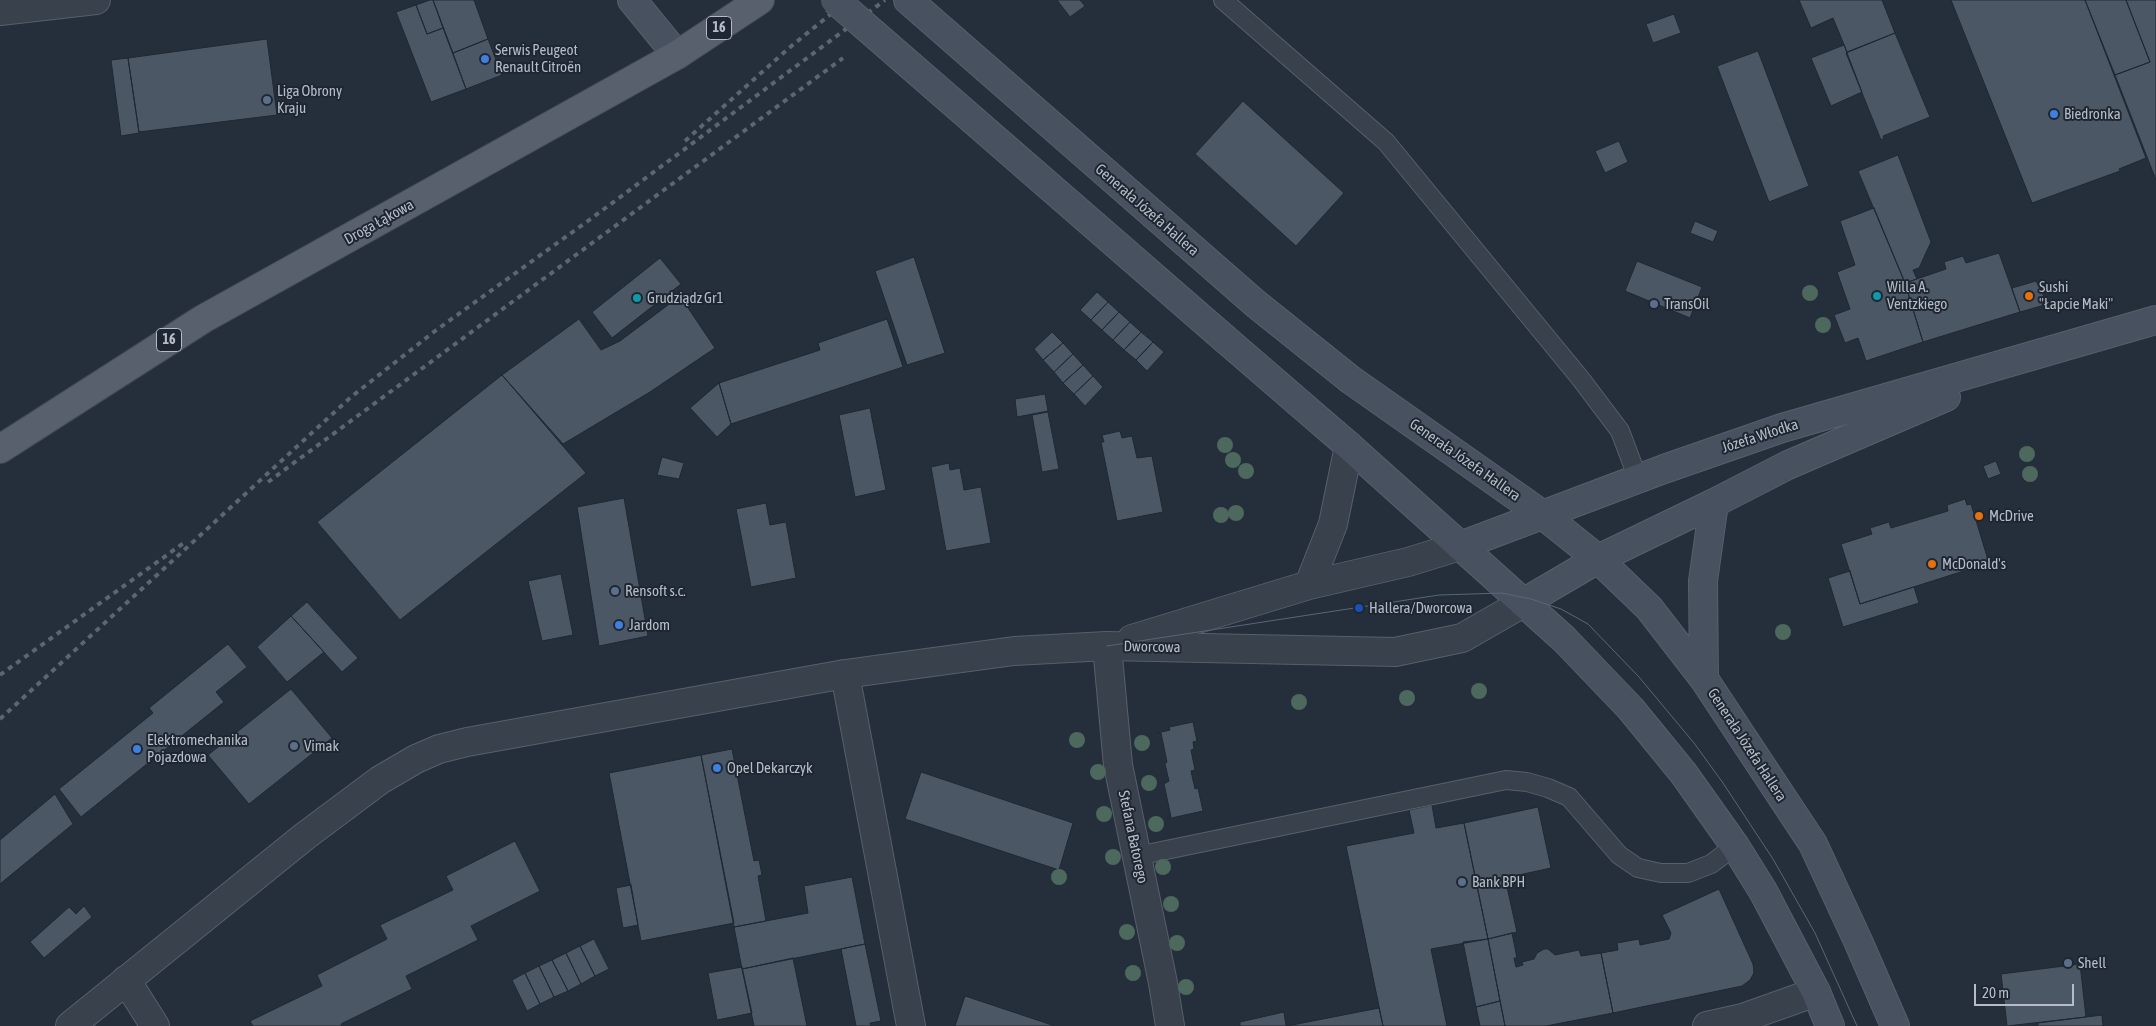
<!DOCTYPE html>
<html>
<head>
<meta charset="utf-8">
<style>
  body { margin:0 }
  #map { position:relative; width:2156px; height:1026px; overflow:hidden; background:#252f3c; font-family:"Asap Condensed",sans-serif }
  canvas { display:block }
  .scale { position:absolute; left:1974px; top:984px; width:100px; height:22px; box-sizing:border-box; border:2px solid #b5bcc8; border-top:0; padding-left:6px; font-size:15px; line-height:18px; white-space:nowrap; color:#b5bcc8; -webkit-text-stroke:4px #1e2631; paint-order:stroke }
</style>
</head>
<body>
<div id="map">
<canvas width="2156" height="1026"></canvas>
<div class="scale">20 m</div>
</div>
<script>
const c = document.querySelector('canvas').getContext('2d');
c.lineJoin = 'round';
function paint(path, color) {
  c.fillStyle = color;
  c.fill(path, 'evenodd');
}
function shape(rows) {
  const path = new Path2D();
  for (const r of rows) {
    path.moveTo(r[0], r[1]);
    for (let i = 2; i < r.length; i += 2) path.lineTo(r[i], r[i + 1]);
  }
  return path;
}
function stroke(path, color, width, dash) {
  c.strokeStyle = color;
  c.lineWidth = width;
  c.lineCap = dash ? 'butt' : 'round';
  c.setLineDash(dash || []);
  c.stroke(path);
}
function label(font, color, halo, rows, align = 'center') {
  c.font = font + ' "Asap Condensed",sans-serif';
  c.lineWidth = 4;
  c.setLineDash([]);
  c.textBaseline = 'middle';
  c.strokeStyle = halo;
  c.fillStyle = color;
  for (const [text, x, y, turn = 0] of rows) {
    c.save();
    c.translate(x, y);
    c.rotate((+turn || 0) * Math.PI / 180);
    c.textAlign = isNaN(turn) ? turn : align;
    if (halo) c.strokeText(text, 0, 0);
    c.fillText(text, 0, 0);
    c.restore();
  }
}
const building = shape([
  [430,0,433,0,443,28,427,34,416,5,430,0],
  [433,0,474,0,488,39,453,53,433,0],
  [1057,0,1080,0,1085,6,1070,17,1057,0],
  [1799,0,1882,0,1895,33,1847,52,1833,18,1811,28,1799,0],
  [1951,0,2085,0,2146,158,2119,169,2120,171,2032,203,1951,0],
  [2085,0,2126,0,2150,62,2115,75,2085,0],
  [2126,0,2156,0,2156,180,2115,75,2150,62,2126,0],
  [416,5,427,34,443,28,466,89,431,102,396,12,416,5],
  [1674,14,1681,33,1653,43,1646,24,1674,14],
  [1895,33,1930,117,1883,136,1884,138,1881,140,1846,53,1895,33],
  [267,39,277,115,139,132,128,58,267,39],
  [488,39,502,75,466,89,453,53,488,39],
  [1844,45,1862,92,1831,106,1811,58,1844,45],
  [1758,51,1809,186,1769,202,1717,66,1758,51],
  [128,58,139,133,121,136,111,60,128,58],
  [1243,101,1344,193,1296,246,1195,154,1243,101],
  [1619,141,1628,162,1605,173,1595,151,1619,141],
  [1898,155,1931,242,1919,268,1913,270,1917,279,1905,283,1858,171,1898,155],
  [1874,208,1905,283,1923,342,1866,361,1858,338,1845,343,1834,315,1850,309,1837,272,1855,265,1840,221,1874,208],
  [1695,221,1718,231,1713,242,1690,233,1695,221],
  [1999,253,2020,312,1923,342,1905,283,1946,269,1944,262,1963,256,1966,263,1999,253],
  [914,257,945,353,907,365,875,271,914,257],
  [660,258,681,284,612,338,592,312,660,258],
  [1637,261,1702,287,1690,318,1625,291,1637,261],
  [2036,281,2048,304,2020,312,2012,288,2036,281],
  [1097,292,1108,302,1091,320,1080,310,1097,292],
  [680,296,715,348,650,392,563,444,502,375,579,319,601,350,620,341,680,296],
  [1108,302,1119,312,1102,330,1091,320,1108,302],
  [1119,312,1130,322,1113,340,1102,330,1119,312],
  [887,319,903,367,731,424,719,383,820,350,818,343,887,319],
  [1130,322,1141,332,1124,350,1113,340,1130,322],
  [1052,332,1063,343,1043,360,1034,349,1052,332],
  [1141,332,1153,342,1136,360,1124,350,1141,332],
  [1153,342,1164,352,1147,371,1136,360,1153,342],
  [1063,343,1073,354,1054,372,1043,360,1063,343],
  [1073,354,1083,365,1063,383,1054,372,1073,354],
  [1083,365,1093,376,1074,394,1063,383,1083,365],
  [502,375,586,473,400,620,317,522,502,375],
  [1093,376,1103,387,1085,406,1074,394,1093,376],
  [719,383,731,424,717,437,690,408,719,383],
  [1045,394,1048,411,1017,417,1015,399,1045,394],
  [870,408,886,490,855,497,839,415,870,408],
  [1048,412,1059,469,1042,472,1032,415,1048,412],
  [1120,431,1122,438,1132,436,1137,458,1152,456,1163,512,1117,521,1101,442,1104,442,1102,435,1120,431],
  [662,457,684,463,679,479,657,475,662,457],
  [1996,461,2001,474,1988,479,1983,466,1996,461],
  [949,463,950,470,960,468,964,490,981,487,991,543,946,551,931,467,949,463],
  [624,498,648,636,599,646,577,507,624,498],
  [1965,499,1967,505,1971,504,1989,563,1860,604,1841,544,1872,534,1870,528,1889,522,1891,528,1948,511,1947,505,1965,499],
  [766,503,770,525,786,522,796,578,751,587,736,509,766,503],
  [1850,571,1860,604,1914,587,1919,603,1843,627,1828,578,1850,571],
  [561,574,573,635,542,641,528,581,561,574],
  [307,602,358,658,342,672,291,616,307,602],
  [291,616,324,652,287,682,257,647,291,616],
  [228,644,247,667,216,692,224,702,81,817,59,789,153,713,149,708,228,644],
  [291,689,332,738,249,804,208,755,291,689],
  [1193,722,1197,741,1193,742,1194,749,1191,750,1195,770,1191,771,1195,789,1198,788,1203,811,1167,819,1171,817,1164,784,1169,781,1165,764,1167,762,1161,733,1157,733,1170,730,1169,727,1193,722],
  [732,749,754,861,759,860,762,875,758,876,766,921,734,927,701,755,732,749],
  [701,755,734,923,641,941,609,773,701,755],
  [921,772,1073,823,1059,870,905,819,921,772],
  [55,794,73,824,0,884,0,840,55,794],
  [1432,805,1436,828,1464,823,1488,939,1431,949,1447,1026,1383,1026,1346,846,1414,833,1409,810,1432,805],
  [1538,807,1551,868,1505,878,1517,932,1488,939,1464,823,1538,807],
  [515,841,540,891,471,926,478,940,406,976,412,989,341,1024,342,1026,253,1026,250,1021,322,986,317,975,387,939,380,925,453,890,446,876,515,841],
  [852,877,865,944,742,969,734,927,808,913,804,886,852,877],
  [631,885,638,925,623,928,616,888,631,885],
  [1719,889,1753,964,1754,973,1750,980,1742,986,1613,1013,1601,953,1618,950,1617,943,1639,939,1640,945,1669,939,1671,933,1662,915,1719,889],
  [84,906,92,917,44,958,30,942,69,907,76,914,84,906],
  [1512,933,1517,958,1514,958,1516,967,1523,965,1522,962,1534,959,1537,953,1544,949,1548,949,1555,955,1579,950,1581,956,1601,953,1613,1013,1546,1026,1505,1026,1488,939,1512,933],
  [594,939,609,969,595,976,580,946,594,939],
  [1488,939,1500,1001,1476,1007,1463,942,1488,939],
  [865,944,881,1021,870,1023,871,1026,856,1026,841,949,865,944],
  [580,946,595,976,581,984,566,953,580,946],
  [566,953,581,984,568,991,552,960,566,953],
  [793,958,807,1026,754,1026,742,969,793,958],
  [552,960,568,991,554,997,539,966,552,960],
  [2080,964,2086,1017,2007,1026,2001,974,2080,964],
  [539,966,554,997,540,1004,525,973,539,966],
  [742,967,752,1013,717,1020,708,973,742,967],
  [525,973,540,1004,527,1011,512,980,525,973],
  [965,996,1055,1026,955,1026,965,996],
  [1500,1001,1505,1026,1480,1026,1476,1007,1500,1001],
  [1379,1008,1383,1026,1287,1026,1379,1008],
  [1284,1012,1286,1026,1240,1026,1240,1022,1284,1012],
  [2102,1015,2103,1026,2038,1026,2038,1023,2102,1015]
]);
paint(building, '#4c5765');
stroke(building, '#202833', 1);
const service = shape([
  [1223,0,1386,142,1580,378,1620,431,1638,479],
  [1137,856,1506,780,1527,782,1548,788,1569,797,1619,855,1638,868,1661,873,1688,873,1711,864,1735,846]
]);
const minor = shape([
  [1107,646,1118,765,1163,983,1170,1026],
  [845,674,911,1026],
  [126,980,155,1026],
  [1707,1026,1743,1018,1816,992]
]);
const tertiary = shape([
  [0,11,96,0],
  [1309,585,1333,524,1349,446],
  [1132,639,1309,585,1408,562,1460,546],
  [70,1026,305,836,380,780,416,759,439,749,467,742,845,674,1014,651,1107,646,1395,652,1462,638,1523,603]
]);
const secondary = shape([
  [632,0,677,55],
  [908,0,1256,304,1351,380,1543,515,1598,559,1649,608,1704,679,1813,844,1858,941,1895,1026],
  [1225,339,1349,446,1564,639,1631,709,1684,774,1735,846,1763,891,1816,992,1830,1026],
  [1460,546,1664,469,1782,428,2156,320],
  [1523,603,1598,559,1714,503,1788,465,1946,397],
  [1704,679,1703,581,1714,503]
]);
const primary = shape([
  [0,449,203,319,677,55,760,0]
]);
stroke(service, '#575f6a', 20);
stroke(minor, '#575f6a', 30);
stroke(tertiary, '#575f6a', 30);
stroke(secondary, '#575f6a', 30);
stroke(primary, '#424a55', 30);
stroke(service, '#39414c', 18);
stroke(minor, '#39414c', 28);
stroke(tertiary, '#39414c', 28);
stroke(secondary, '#47515f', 28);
stroke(primary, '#57606c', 28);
stroke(shape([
  [1107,646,1439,595,1502,593,1531,599,1561,609,1588,624,1639,677,1694,743,1723,783,1773,859,1815,933,1857,1026]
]), '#5b6573', 1);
stroke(shape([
  [685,141,789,48,848,0],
  [268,482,843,58],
  [0,675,185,542],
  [0,719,351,397,435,331,592,218,885,0]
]), '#5b6573', 4, [5, 5]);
const secondaryBridge = shape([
  [835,0,1225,339]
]);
stroke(secondaryBridge, '#575f6a', 30, []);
stroke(secondaryBridge, '#47515f', 28);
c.fillStyle = '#4d685c';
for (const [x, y] of [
  [1810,293],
  [1823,325],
  [1225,445],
  [2027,454],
  [1233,460],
  [1246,471],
  [2030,474],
  [1236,513],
  [1221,515],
  [1783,632],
  [1479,691],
  [1407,698],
  [1299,702],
  [1077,740],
  [1142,743],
  [1098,772],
  [1149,783],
  [1104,814],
  [1156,824],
  [1113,857],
  [1163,867],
  [1059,877],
  [1171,904],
  [1127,932],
  [1177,943],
  [1133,973],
  [1186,987]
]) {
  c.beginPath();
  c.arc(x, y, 8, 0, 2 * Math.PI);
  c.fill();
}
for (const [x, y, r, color] of [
  [485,59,5,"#3f7fe0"],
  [267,100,5,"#5c6f8a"],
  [2054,114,5,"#3f7fe0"],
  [1877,296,5,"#0f9aa8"],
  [2029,296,5,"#e8710a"],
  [637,298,5,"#0f9aa8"],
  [1654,304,5,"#5c6f8a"],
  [1979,516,5,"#e8710a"],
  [1932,564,5,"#e8710a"],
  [615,591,5,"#5c6f8a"],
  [1359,608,5,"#1a4fb4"],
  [619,625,5,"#3f7fe0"],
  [294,746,5,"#5c6f8a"],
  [137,749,5,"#3f7fe0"],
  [717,768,5,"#3f7fe0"],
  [1462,882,5,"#5c6f8a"],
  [2068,963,5,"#5c6f8a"]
]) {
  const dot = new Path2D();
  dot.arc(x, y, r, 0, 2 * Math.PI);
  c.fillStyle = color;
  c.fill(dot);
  stroke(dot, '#1e2631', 2);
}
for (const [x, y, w] of [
  [719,28,25],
  [169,340,25]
]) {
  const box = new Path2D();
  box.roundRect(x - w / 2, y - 11.5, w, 23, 4);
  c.fillStyle = '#1e2631';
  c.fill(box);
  stroke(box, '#b5bcc8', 1);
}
label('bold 14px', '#b5bcc8', null, [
  ["16",719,28],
  ["16",169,340]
]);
label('15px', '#b5bcc8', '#1e2631', [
  ["Serwis Peugeot",495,50],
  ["Renault Citroën",495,67],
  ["Liga Obrony",277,91],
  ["Kraju",277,108],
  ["Biedronka",2064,114],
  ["Willa A.",1887,287],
  ["Ventzkiego",1887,304],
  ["Sushi",2039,287],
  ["\"Łapcie Maki\"",2039,304],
  ["Grudziądz Gr1",647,298],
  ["TransOil",1664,304],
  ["McDrive",1989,516],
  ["McDonald's",1942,564],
  ["Rensoft s.c.",625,591],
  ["Hallera/Dworcowa",1369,608],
  ["Jardom",629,625],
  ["Elektromechanika",147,740],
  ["Pojazdowa",147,757],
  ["Vimak",304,746],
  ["Opel Dekarczyk",727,768],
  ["Bank BPH",1472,882],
  ["Shell",2078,963]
], 'left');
label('15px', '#b5bcc8', '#1e2631', [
  ["Generała Józefa Hallera",1147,210,41],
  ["Droga Łąkowa",379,222,-29],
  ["Józefa Włodka",1760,436,-18],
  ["Generała Józefa Hallera",1465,460,35],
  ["Dworcowa",1152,647,1],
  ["Generała Józefa Hallera",1747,745,57],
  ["Stefana Batorego",1133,837,78]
]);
</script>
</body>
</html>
